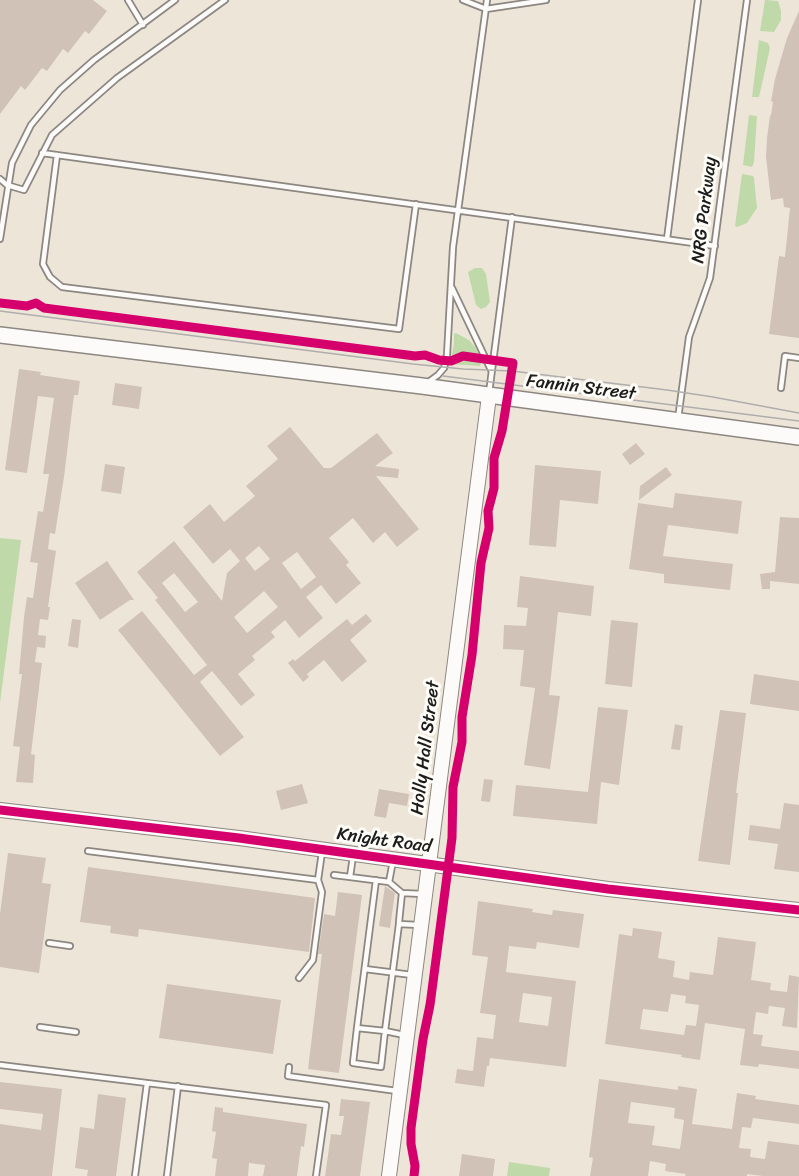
<!DOCTYPE html>
<html>
<head>
<meta charset="utf-8">
<style>
  body { margin:0 }
  canvas { display:block; background:#eee5d9 }
</style>
</head>
<body>
<canvas width="799" height="1176"></canvas>
<script>
const c = document.querySelector('canvas').getContext('2d');
c.lineJoin = 'round';
function paint(path, color) {
  c.fillStyle = color;
  c.fill(path, 'evenodd');
}
function shape(rows) {
  const path = new Path2D();
  for (const r of rows) {
    path.moveTo(r[0], r[1]);
    for (let i = 2; i < r.length; i += 2) path.lineTo(r[i], r[i + 1]);
  }
  return path;
}
function stroke(path, color, width, dash) {
  c.strokeStyle = color;
  c.lineWidth = width;
  c.lineCap = dash ? 'butt' : 'round';
  c.setLineDash(dash || []);
  c.stroke(path);
}
function label(font, color, halo, rows, align = 'center') {
  c.font = font + ' Sriracha,sans-serif';
  c.lineWidth = 6;
  c.setLineDash([]);
  c.textBaseline = 'middle';
  c.strokeStyle = halo;
  c.fillStyle = color;
  for (const [text, x, y, turn = 0] of rows) {
    c.save();
    c.translate(x, y);
    c.rotate((+turn || 0) * Math.PI / 180);
    c.textAlign = isNaN(turn) ? turn : align;
    if (halo) c.strokeText(text, 0, 0);
    c.fillText(text, 0, 0);
    c.restore();
  }
}
paint(shape([
  [765,0,778,1,781,11,781,20,774,32,760,31],
  [759,40,768,43,770,48,759,97,752,97],
  [749,115,757,116,754,162,752,167,743,165],
  [742,174,753,176,754,178,757,208,747,223,737,227,735,226],
  [475,268,482,268,486,274,490,302,486,307,481,309,476,305,468,272],
  [456,333,469,340,475,347,482,360,480,366,450,364,454,344,454,334],
  [0,538,21,540,0,703],
  [509,1162,550,1168,549,1176,507,1176]
]), '#c0d9a8');
paint(shape([
  [0,0,93,0,107,11,89,34,85,31,68,53,63,49,47,71,42,68,25,90,21,86,0,114],
  [799,11,799,338,769,334,779,256,785,257,790,208,784,207,783,198,771,200,766,157,767,138,770,116,771,115,773,102,771,101,775,79,787,38],
  [19,369,41,372,40,375,80,381,78,395,74,395,64,477,55,534,50,533,48,549,56,551,48,607,50,607,48,620,40,619,38,635,46,636,45,648,37,647,35,662,42,663,31,754,35,755,33,783,16,782,20,747,13,746,22,674,19,674,24,617,27,597,33,598,38,563,30,562,38,511,43,512,49,474,43,474,54,398,38,396,27,473,5,470],
  [115,383,142,387,139,409,112,405],
  [290,427,324,468,331,468,377,433,393,453,375,466,399,469,398,478,376,476,419,529,397,547,385,532,373,543,353,518,329,538,349,562,346,565,361,583,336,604,321,585,306,597,323,618,299,638,285,620,271,632,275,637,252,656,255,660,238,674,255,695,241,706,212,671,200,682,244,737,220,756,118,630,142,611,194,675,207,665,155,600,158,598,137,572,174,541,222,601,227,573,240,561,230,549,213,564,183,527,210,504,224,522,255,496,246,486,278,459,267,446],
  [259,546,270,559,255,571,245,558],
  [297,552,316,577,301,589,282,563],
  [174,573,198,602,185,612,162,583],
  [264,591,278,607,247,633,234,617],
  [636,443,645,454,630,465,622,454],
  [105,464,125,467,121,494,101,491],
  [535,465,601,471,598,504,560,500,556,547,529,545],
  [666,467,672,475,639,500,640,486],
  [675,493,742,501,738,534,668,525,663,556,733,564,730,590,664,583,664,574,629,569,638,503,673,508],
  [780,517,799,518,799,584,770,581,770,589,762,589,760,574,775,572],
  [107,561,134,600,130,600,100,620,75,583],
  [520,576,594,586,591,616,558,612,549,695,560,696,550,769,524,765,535,688,520,686,524,650,503,649,504,625,526,626,528,608,517,607],
  [366,614,372,621,350,640,367,661,342,682,324,660,307,674,309,677,303,682,288,663,293,659,295,661,347,619,352,625],
  [72,619,81,620,78,648,68,646],
  [611,620,638,623,632,687,605,684],
  [754,674,799,681,799,711,750,704],
  [598,707,628,710,619,785,601,782,597,824,513,816,516,785,588,792],
  [720,710,746,713,736,793,738,793,730,865,698,861],
  [675,724,683,726,680,750,671,749],
  [484,779,493,780,490,802,481,801],
  [302,784,308,803,281,810,276,791],
  [379,789,409,794,407,806,389,803,386,818,374,816],
  [784,803,799,805,799,872,774,869,778,844,748,840,750,825,780,829],
  [8,853,46,858,42,883,51,884,39,973,0,967,0,914],
  [88,867,315,898,309,952,139,929,138,937,110,933,111,926,80,922],
  [385,886,395,893,390,928,379,926],
  [338,892,362,895,339,1073,308,1069,322,954,318,954,324,914,335,916],
  [478,901,533,909,532,912,552,915,553,910,584,914,579,948,537,942,536,949,509,946,506,972,576,981,566,1067,490,1058,489,1066,487,1066,484,1087,455,1083,457,1069,473,1071,477,1037,493,1039,496,1015,480,1013,488,957,472,955],
  [523,993,552,997,548,1026,519,1022],
  [633,928,662,932,658,958,675,961,673,977,689,980,690,972,713,975,718,937,756,942,751,980,771,983,770,990,787,992,789,975,799,977,797,1028,782,1026,785,1008,769,1006,768,1014,756,1012,753,1034,763,1035,761,1046,799,1051,799,1069,759,1064,758,1067,740,1065,745,1029,705,1023,700,1060,681,1057,682,1055,605,1044,619,934,632,936],
  [671,994,686,996,685,1003,699,1005,696,1026,686,1025,684,1035,640,1029,643,1009,668,1012],
  [167,984,281,1000,273,1054,159,1038],
  [599,1079,678,1090,678,1086,697,1089,692,1124,732,1129,737,1093,756,1096,755,1099,799,1105,799,1124,753,1118,751,1128,742,1127,739,1148,751,1149,750,1157,765,1159,768,1141,799,1145,799,1176,763,1176,747,1174,747,1176,685,1176,686,1174,665,1171,666,1164,650,1161,648,1176,590,1176,593,1158,589,1157],
  [631,1102,675,1108,674,1118,684,1120,680,1149,652,1145,655,1126,628,1123],
  [0,1082,62,1089,52,1176,0,1176,0,1124,41,1130,43,1114,0,1109],
  [98,1094,126,1098,116,1176,87,1176,88,1170,75,1168,80,1127,94,1129],
  [341,1099,370,1102,360,1176,325,1176,331,1134,341,1135,344,1116,339,1116],
  [215,1107,223,1108,223,1112,307,1124,304,1147,301,1146,297,1176,263,1176,265,1165,249,1163,248,1176,215,1176,217,1159,212,1158,216,1132,212,1131],
  [462,1154,495,1159,493,1176,459,1176]
]), '#d0c2b7');
const lane = shape([
  [128,0,143,25],
  [463,0,486,9,546,0],
  [42,153,715,246],
  [57,155,43,264,50,277,62,287,399,329,416,204],
  [0,179,7,185,24,190,52,135,117,78,225,0],
  [0,239,12,163,31,125,60,90,94,60,175,0],
  [667,239,698,0],
  [452,288,491,370],
  [427,383,438,375,444,368,447,355,453,247,487,0],
  [781,388,785,356,799,358],
  [489,393,512,217],
  [678,419,689,337,710,278,747,0],
  [88,851,318,880],
  [353,856,350,877,389,882,393,861],
  [334,875,350,877],
  [389,882,402,893],
  [399,924,385,1031,404,1035],
  [419,925,399,924,399,922,402,893,423,894],
  [49,943,70,946],
  [365,969,412,975],
  [299,978,313,960,322,892,318,880,322,852],
  [40,1027,76,1032],
  [357,1028,385,1031,381,1067,353,1063,357,1028,376,880],
  [0,1065,326,1105,316,1176],
  [289,1067,288,1076,397,1091],
  [135,1176,147,1083],
  [167,1176,178,1086]
]);
const secondary = shape([
  [0,810,239,838,608,889,799,910],
  [389,1176,489,396]
]);
const primary = shape([
  [0,335,422,386,799,437]
]);
stroke(lane, '#8c8781', 8);
stroke(secondary, '#8c8781', 16);
stroke(primary, '#8c8781', 18);
stroke(lane, '#fcfbf9', 4.5);
stroke(secondary, '#fcfbf9', 14);
stroke(primary, '#fcfbf9', 15);
stroke(shape([
  [0,311,413,364,463,369,512,371,667,390,713,397,799,413],
  [443,376,799,421]
]), '#afaeac', 1.5);
stroke(shape([
  [0,303,27,306,36,303,44,308,415,356,425,355,439,360,451,361,463,356,513,363,502,431,494,458,494,488,488,511,489,528,481,563,472,655,462,717,462,742,453,787,452,838,430,1005,423,1039,411,1128,411,1144,415,1166,414,1176],
  [0,810,239,838,608,889,799,910]
]), '#d6006c', 9);
label('18px', '#1c1c1c', '#fdfcf7', [
  ["NRG Parkway",705,210,-83],
  ["Fannin Street",581,388,7],
  ["Holly Hall Street",426,748,-83],
  ["Knight Road",384,841,8]
]);
</script>
</body>
</html>
